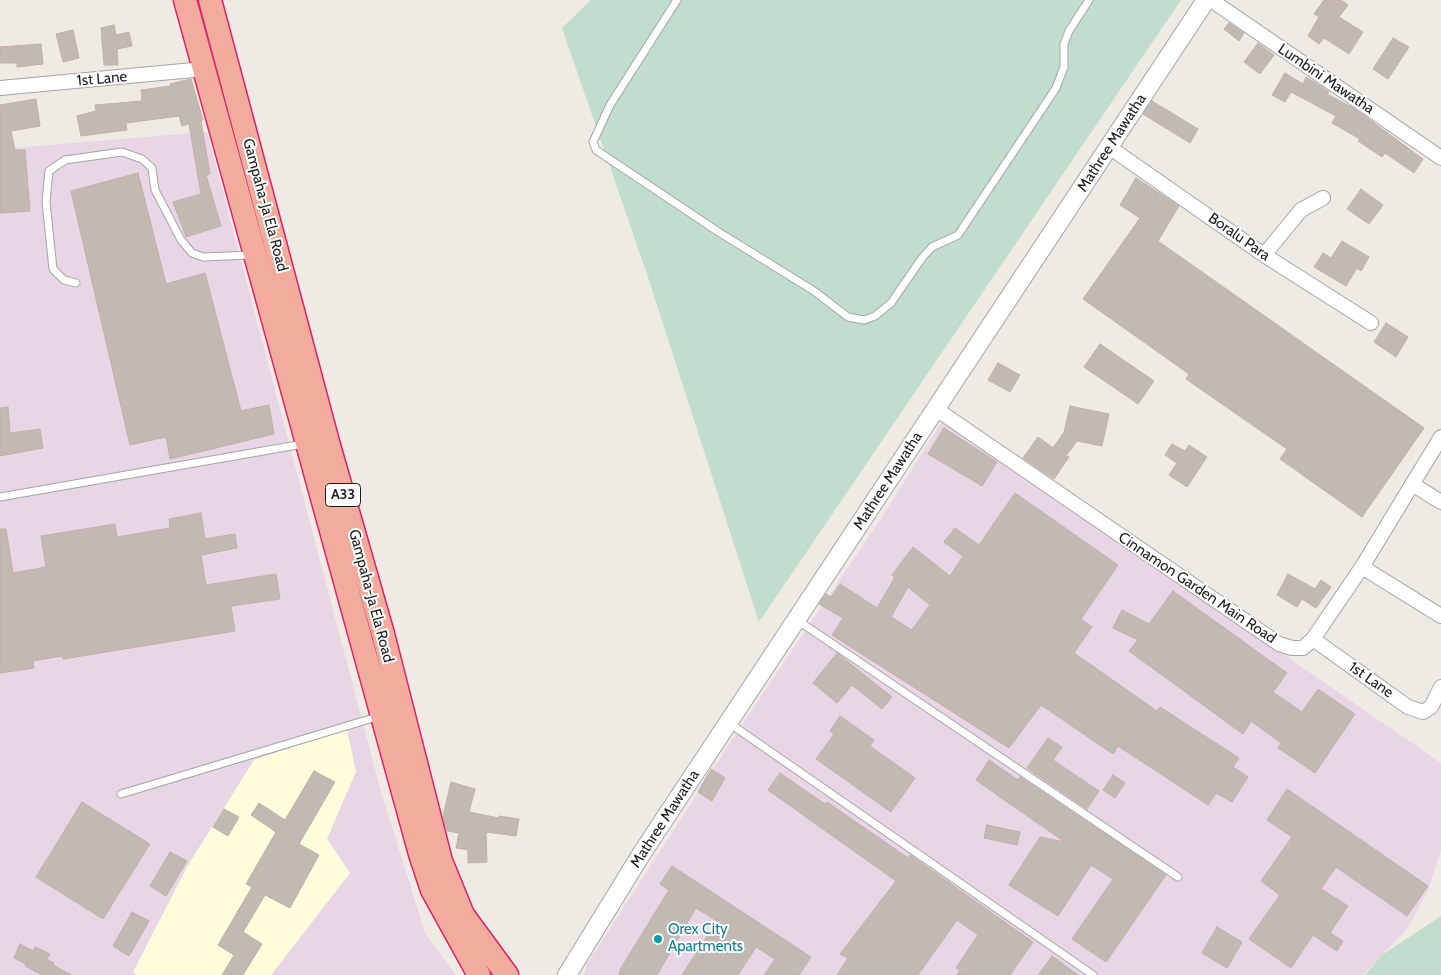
<!DOCTYPE html>
<html>
<head>
<meta charset="utf-8">
<style>
  body { margin:0 }
  canvas { display:block; background:#efeae3 }
</style>
</head>
<body>
<canvas width="1441" height="975"></canvas>
<script>
const c = document.querySelector('canvas').getContext('2d');
c.lineJoin = 'round';
function paint(path, color) {
  c.fillStyle = color;
  c.fill(path, 'evenodd');
}
function shape(rows) {
  const path = new Path2D();
  for (const r of rows) {
    path.moveTo(r[0], r[1]);
    for (let i = 2; i < r.length; i += 2) path.lineTo(r[i], r[i + 1]);
  }
  return path;
}
function stroke(path, color, width, dash) {
  c.strokeStyle = color;
  c.lineWidth = width;
  c.lineCap = dash ? 'butt' : 'round';
  c.setLineDash(dash || []);
  c.stroke(path);
}
function label(font, color, halo, rows, align = 'center') {
  c.font = font + ' Cabin,sans-serif';
  c.lineWidth = 4;
  c.setLineDash([]);
  c.textBaseline = 'middle';
  c.strokeStyle = halo;
  c.fillStyle = color;
  for (const [text, x, y, turn = 0] of rows) {
    c.save();
    c.translate(x, y);
    c.rotate((+turn || 0) * Math.PI / 180);
    c.textAlign = isNaN(turn) ? turn : align;
    if (halo) c.strokeText(text, 0, 0);
    c.fillText(text, 0, 0);
    c.restore();
  }
}
paint(shape([
  [207,132,381,792,425,933,456,975,0,975,0,149],
  [943,420,1441,763,1441,849,1428,891,1406,930,1363,975,584,975,587,964,741,726,882,517]
]), '#e8d5e5');
paint(shape([
  [347,729,356,772,327,839,350,873,271,975,137,975,133,972,188,865,254,760]
]), '#fffddc');
paint(shape([
  [591,0,1181,0,759,622,648,277,562,28],
  [1441,916,1441,975,1365,975,1382,955]
]), '#c0ddce');
const building = shape([
  [1324,0,1341,0,1348,5,1339,17,1363,32,1349,54,1324,38,1319,44,1308,36,1319,17,1314,14,1324,0],
  [1229,23,1244,33,1239,41,1224,29,1229,23],
  [114,25,116,35,129,32,132,46,117,49,118,65,104,65,101,28,114,25],
  [73,30,79,58,63,62,56,34,73,30],
  [1393,38,1409,47,1388,79,1373,69,1393,38],
  [1258,43,1274,55,1260,74,1244,62,1258,43],
  [41,44,43,64,17,67,17,63,0,63,0,47,41,44],
  [1285,73,1303,84,1306,77,1316,83,1329,92,1327,94,1355,109,1423,159,1414,173,1385,153,1382,157,1358,141,1360,139,1332,123,1336,116,1291,92,1285,102,1272,95,1285,73],
  [191,79,203,120,201,121,210,174,206,175,221,226,186,237,173,202,201,194,189,124,182,126,179,116,126,123,127,130,81,136,77,116,96,111,95,105,142,101,141,90,171,86,170,84,191,79],
  [36,99,40,126,11,131,15,150,25,150,30,211,0,213,0,105,36,99],
  [1152,101,1198,129,1190,143,1143,114,1152,101],
  [138,173,166,284,205,273,241,411,269,405,274,434,170,459,166,437,130,445,71,191,138,173],
  [1136,178,1179,206,1158,241,1424,428,1362,517,1280,459,1287,449,1186,379,1189,374,1083,299,1140,218,1120,205,1136,178],
  [1361,189,1383,205,1369,224,1347,209,1361,189],
  [1342,241,1369,257,1361,271,1357,268,1346,286,1314,267,1323,253,1331,258,1342,241],
  [1386,323,1408,337,1396,357,1374,342,1386,323],
  [1100,344,1154,381,1138,404,1084,367,1100,344],
  [998,363,1020,375,1010,392,988,380,998,363],
  [1070,406,1109,414,1102,446,1077,441,1066,456,1069,457,1054,479,1023,458,1038,437,1053,448,1064,432,1070,406],
  [8,407,10,433,40,429,43,448,0,456,0,408,8,407],
  [944,428,997,462,982,486,928,454,944,428],
  [1172,444,1185,451,1189,445,1207,457,1187,487,1169,475,1177,463,1165,455,1172,444],
  [1015,493,1118,565,1081,619,1092,627,1074,653,1157,711,1160,707,1239,758,1233,767,1248,777,1232,802,1216,793,1208,805,1118,746,1113,754,1041,705,1009,748,832,635,843,618,819,604,826,594,831,597,840,584,877,608,895,577,892,575,913,547,950,576,963,556,944,542,955,528,979,545,1015,493],
  [908,587,930,605,912,630,891,617,908,587],
  [201,513,205,539,235,534,237,548,201,555,206,585,276,574,280,599,231,606,235,631,63,659,62,656,33,661,34,668,0,673,0,529,6,529,13,573,46,567,41,536,115,524,117,537,170,528,169,519,201,513],
  [1288,574,1315,589,1321,580,1331,587,1316,608,1302,599,1297,607,1277,595,1288,574],
  [1173,591,1287,673,1273,692,1302,712,1318,689,1355,714,1315,773,1278,748,1281,743,1251,721,1243,734,1129,651,1138,640,1113,628,1122,610,1149,624,1173,591],
  [837,653,892,697,882,709,852,685,837,703,813,683,837,653],
  [840,716,874,740,870,746,915,778,891,812,816,759,834,734,830,731,840,716],
  [1048,738,1062,747,1053,760,1099,791,1087,809,1027,768,1048,738],
  [989,760,1018,780,1020,777,1166,875,1106,962,1072,939,1113,879,1091,865,1058,916,1009,885,1040,837,1065,842,994,793,995,788,993,792,976,780,989,760],
  [711,769,725,778,712,801,698,792,711,769],
  [314,771,335,782,299,844,319,855,290,908,265,895,243,932,262,944,243,975,222,975,234,955,218,945,252,887,246,884,276,832,251,815,259,803,285,820,314,771],
  [780,773,825,804,827,802,908,858,910,855,1033,942,1010,975,957,975,960,970,956,968,978,935,957,920,918,975,837,975,848,958,840,954,896,881,768,790,780,773],
  [1113,775,1125,783,1115,798,1103,790,1113,775],
  [451,782,475,789,469,812,499,818,499,816,519,819,516,836,486,832,487,862,468,863,468,850,456,848,459,833,447,831,443,816,451,782],
  [1287,789,1428,886,1407,916,1336,867,1321,889,1348,906,1330,933,1343,941,1337,951,1313,935,1291,968,1249,939,1280,895,1261,881,1292,837,1267,820,1287,789],
  [82,802,150,844,103,919,36,877,82,802],
  [224,809,239,817,228,836,213,827,224,809],
  [987,825,1020,832,1017,845,984,838,987,825],
  [170,852,187,861,166,896,150,886,170,852],
  [672,866,811,957,799,975,764,975,775,959,756,947,738,975,682,975,717,921,696,908,657,975,619,975,621,968,669,890,660,884,672,866],
  [132,912,149,921,129,956,113,946,132,912],
  [1217,927,1242,942,1227,968,1202,953,1217,927],
  [20,944,33,951,35,947,50,954,47,959,54,963,53,965,71,975,42,975,25,966,26,964,14,958,20,944],
  [1052,956,1078,975,1038,975,1052,956]
]);
paint(building, '#c3b9b3');
stroke(building, '#c1b0a5', 1);
const service = shape([
  [677,0,610,105,593,142,596,150,717,231,814,291,848,317,864,320,875,316,891,303,922,258,932,247,958,235,1056,88,1064,67,1064,44,1069,31,1089,0],
  [76,283,64,280,53,269,46,202,49,171,65,160,122,152,142,159,152,168,155,190,181,240,192,253,203,257,252,255],
  [0,497,303,444],
  [797,620,1178,877],
  [729,723,1093,975],
  [121,794,380,716]
]);
const minor = shape([
  [1211,0,1441,158],
  [0,88,204,69],
  [1109,147,1264,255,1371,323],
  [1264,255,1301,210,1323,198],
  [936,409,1279,644,1292,648,1303,648,1313,639,1362,567,1441,437],
  [1412,484,1441,502],
  [1362,567,1441,616],
  [1313,639,1408,707,1423,712,1431,707,1441,687]
]);
const tertiary = shape([
  [567,975,642,853,1206,0]
]);
const trunk = shape([
  [185,0,420,854,432,890,479,975],
  [210,0,328,442,383,634,441,861,463,915,507,975]
]);
stroke(service, '#a4a4a4', 9);
stroke(minor, '#a4a4a4', 16);
stroke(tertiary, '#a4a4a4', 20);
stroke(trunk, '#db226a', 25);
stroke(service, '#fff', 7);
stroke(minor, '#fff', 14);
stroke(tertiary, '#fff', 18);
stroke(trunk, '#f2ac9d', 22);
for (const [x, y, r, color] of [
  [658,939,5,"#0f9aa8"]
]) {
  const dot = new Path2D();
  dot.arc(x, y, r, 0, 2 * Math.PI);
  c.fillStyle = color;
  c.fill(dot);
  stroke(dot, '#fff', 2);
}
for (const [x, y, w] of [
  [343,495,35]
]) {
  const box = new Path2D();
  box.roundRect(x - w / 2, y - 11.5, w, 23, 4);
  c.fillStyle = '#fff';
  c.fill(box);
  stroke(box, '#1d1d1d', 1);
}
label('bold 14px', '#1d1d1d', null, [
  ["A33",343,495]
]);
label('15px', '#1d1d1d', '#fff', [
  ["1st Lane",102,79,-5],
  ["Lumbini Mawatha",1326,79,34],
  ["Mathree Mawatha",1112,143,-57],
  ["Gampaha-Ja Ela Road",265,205,75],
  ["Boralu Para",1239,237,35],
  ["Mathree Mawatha",888,481,-57],
  ["Cinnamon Garden Main Road",1197,588,34],
  ["Gampaha-Ja Ela Road",371,596,75],
  ["1st Lane",1371,680,35],
  ["Mathree Mawatha",665,819,-57]
]);
label('15px', '#0d838f', '#fff', [
  ["Orex City",668,930],
  ["Apartments",668,947]
], 'left');
</script>
</body>
</html>
